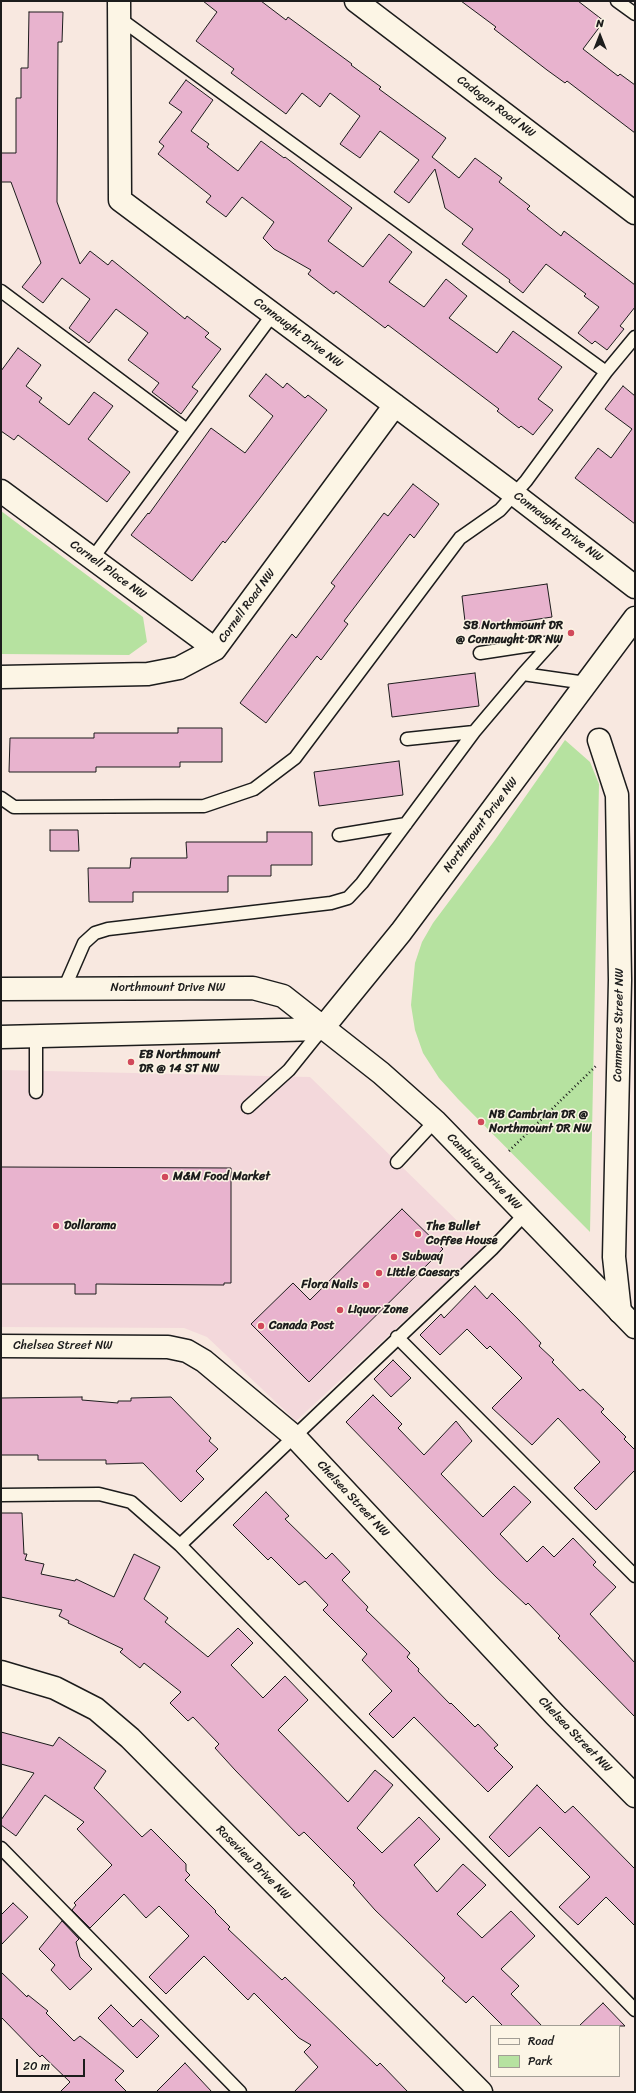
<!DOCTYPE html>
<html>
<head>
<meta charset="utf-8">
<style>
  body { margin:0 }
  #map { position:relative; width:636px; height:2093px; overflow:hidden; background:#f8e8e0; font-family:Sriracha,sans-serif }
  canvas { display:block }
  .frame { position:absolute; inset:0; border:2px solid #1c1c1c; pointer-events:none }
  .legend { position:absolute; left:490px; top:2025px; width:130px; height:52px; box-sizing:border-box; background:#fcf5e5; border:1px solid #a29e95; margin:0; padding:5px 7px; list-style:none; font-size:12px; color:#1c1c1c }
  .legend li { display:flex; align-items:center; gap:8px; height:20px }
  .legend b { width:20px; border:1px solid #a29e95 }
  .north { position:absolute; left:580px; top:16px; width:40px; height:40px; -webkit-text-stroke:3px #fcf5e5; paint-order:stroke; rotate:0deg; font-size:11px; font-weight:700; line-height:16px; text-align:center; color:#1c1c1c }
  .north::after { content:''; display:block; margin:auto; width:14px; height:18px; background:#1c1c1c; clip-path:polygon(50% 0,100% 100%,50% 72%,0 100%) }
  .scale { position:absolute; left:16px; top:2059px; width:69px; height:18px; box-sizing:border-box; border:2px solid #1c1c1c; border-top:0; padding-left:5px; font-size:12px; line-height:14px; white-space:nowrap; color:#1c1c1c; -webkit-text-stroke:3px #fcf5e5; paint-order:stroke }
</style>
</head>
<body>
<div id="map">
<canvas width="636" height="2093"></canvas>
<div class="frame"></div>
<ul class="legend">
<li><b style="height:5px;background:#fcf5e5"></b>Road</li>
<li><b style="height:11px;background:#b6e2a0"></b>Park</li>
</ul>
<div class="north">N</div>
<div class="scale">20 m</div>
</div>
<script>
const c = document.querySelector('canvas').getContext('2d');
c.lineJoin = 'round';
function paint(path, color) {
  c.fillStyle = color;
  c.fill(path, 'evenodd');
}
function shape(rows) {
  const path = new Path2D();
  for (const r of rows) {
    path.moveTo(r[0], r[1]);
    for (let i = 2; i < r.length; i += 2) path.lineTo(r[i], r[i + 1]);
  }
  return path;
}
function stroke(path, color, width, dash) {
  c.strokeStyle = color;
  c.lineWidth = width;
  c.lineCap = dash ? 'butt' : 'round';
  c.setLineDash(dash || []);
  c.stroke(path);
}
function label(font, color, halo, rows, align = 'center') {
  c.font = font + ' Sriracha,sans-serif';
  c.lineWidth = 3;
  c.setLineDash([]);
  c.textBaseline = 'middle';
  c.strokeStyle = halo;
  c.fillStyle = color;
  for (const [text, x, y, turn = 0] of rows) {
    c.save();
    c.translate(x, y);
    c.rotate((+turn || 0) * Math.PI / 180);
    c.textAlign = isNaN(turn) ? turn : align;
    if (halo) c.strokeText(text, 0, 0);
    c.fillText(text, 0, 0);
    c.restore();
  }
}
paint(shape([
  [1,1070,310,1077,484,1247,296,1421,207,1337,184,1328,1,1327]
]), '#f3d8db');
paint(shape([
  [1,511,143,617,147,642,129,655,1,654],
  [565,740,590,762,599,784,590,1232,458,1099,439,1078,423,1053,415,1030,411,1005,415,963,422,942,433,923,495,840]
]), '#b6e2a0');
const building = shape([
  [203,1,261,1,286,20,288,17,352,64,351,65,381,87,379,89,446,138,432,157,459,178,475,158,502,178,499,182,530,206,527,209,561,236,564,231,635,285,635,307,620,326,624,329,607,350,595,341,592,344,578,333,599,307,584,296,586,294,546,264,523,293,509,282,510,280,462,244,473,229,445,208,435,169,409,203,394,192,419,160,380,131,360,158,340,144,360,116,330,93,320,107,302,93,286,114,231,73,234,69,196,41,217,12,203,1],
  [461,1,578,1,604,21,583,49,618,76,620,74,635,85,635,133,567,81,565,83,547,70,494,29,496,27,461,1],
  [29,12,63,12,62,42,58,42,57,202,80,264,90,251,108,265,112,260,185,319,187,316,209,333,205,337,221,349,192,387,198,391,181,414,152,392,159,383,128,360,148,333,116,309,89,343,69,328,90,299,62,278,43,303,22,287,41,263,11,182,1,182,1,153,16,153,16,98,21,98,21,68,28,68,29,12],
  [186,80,213,100,191,131,209,144,207,147,238,171,261,141,284,158,285,157,352,208,328,241,363,267,389,234,412,252,389,282,424,307,446,279,467,296,449,318,497,353,513,331,562,367,538,399,553,410,533,435,521,426,519,428,497,411,499,409,388,325,385,328,336,291,334,294,308,274,311,270,274,249,263,238,274,222,242,197,226,217,206,202,211,196,158,154,164,146,159,142,182,112,169,103,186,80],
  [18,348,41,365,26,386,42,398,39,402,69,425,94,392,113,406,88,439,130,472,107,502,18,435,14,440,1,431,1,371,18,348],
  [266,374,283,388,287,383,305,398,308,395,327,410,260,498,225,543,223,541,192,581,131,535,148,513,149,514,211,428,245,453,273,416,249,396,266,374],
  [623,386,635,396,635,524,575,478,598,448,611,458,632,429,605,409,623,386],
  [413,484,439,504,414,538,410,534,344,621,348,624,321,660,317,656,266,723,240,703,292,634,296,638,335,586,331,583,384,513,388,516,413,484],
  [547,584,552,617,466,630,462,596,547,584],
  [475,673,479,706,392,717,388,684,475,673],
  [178,728,222,728,222,762,180,762,180,767,96,767,96,772,9,772,10,738,94,738,94,733,178,733,178,728],
  [399,761,403,795,319,806,314,772,399,761],
  [50,830,78,830,79,851,50,851,50,830],
  [267,832,312,832,312,865,271,865,271,876,228,876,228,892,133,892,133,902,89,902,88,868,130,868,131,858,187,858,186,842,267,842,267,832],
  [1,1167,231,1168,231,1283,224,1283,224,1285,96,1284,96,1294,75,1294,75,1284,1,1284,1,1167],
  [402,1209,443,1249,309,1382,251,1324,293,1283,310,1300,402,1209],
  [475,1286,487,1299,492,1293,518,1319,541,1343,539,1346,554,1360,552,1362,580,1391,583,1389,604,1409,601,1412,626,1437,624,1439,635,1450,635,1470,596,1510,574,1488,600,1462,558,1418,532,1445,492,1408,522,1378,490,1346,487,1349,467,1329,440,1355,420,1335,441,1314,444,1318,475,1286],
  [393,1360,411,1378,391,1397,374,1379,393,1360],
  [373,1395,402,1424,398,1428,424,1455,456,1421,472,1441,441,1474,483,1517,514,1486,531,1502,500,1534,527,1562,543,1546,554,1557,573,1538,596,1562,593,1565,616,1587,590,1614,635,1663,635,1717,558,1638,560,1636,528,1603,526,1605,496,1577,346,1422,373,1395],
  [82,1397,82,1400,118,1403,118,1401,131,1401,131,1398,171,1397,211,1438,209,1441,218,1449,196,1471,204,1479,181,1502,143,1463,106,1464,106,1460,38,1460,38,1455,1,1455,1,1398,82,1397],
  [266,1492,289,1516,285,1519,326,1559,332,1553,350,1572,342,1580,368,1607,366,1610,410,1653,407,1657,419,1669,418,1671,450,1704,451,1703,475,1727,478,1724,498,1745,494,1748,513,1767,488,1792,414,1717,393,1738,369,1714,392,1691,362,1660,367,1654,323,1610,328,1605,305,1581,299,1585,271,1557,268,1560,233,1525,266,1492],
  [1,1513,22,1513,24,1554,27,1554,25,1560,44,1564,41,1574,75,1581,76,1579,114,1597,134,1554,160,1567,144,1599,168,1618,165,1622,208,1657,238,1628,253,1643,231,1665,263,1698,285,1676,308,1700,278,1730,348,1802,375,1770,393,1785,357,1828,382,1853,419,1817,440,1839,414,1865,437,1892,463,1864,486,1885,457,1914,482,1938,511,1911,535,1936,501,1969,519,1986,511,1994,542,2026,503,2026,473,1996,466,2003,442,1981,445,1978,375,1910,353,1885,355,1883,304,1832,299,1836,235,1770,215,1748,219,1744,193,1717,188,1721,170,1703,181,1692,144,1663,140,1668,120,1652,123,1649,68,1623,69,1621,59,1616,62,1610,1,1597,1,1513],
  [1,1732,53,1746,59,1737,106,1771,94,1788,142,1837,151,1829,186,1864,186,1871,190,1875,185,1880,216,1911,215,1912,230,1927,228,1929,282,1980,285,1977,377,2066,380,2063,408,2092,294,2092,318,2067,304,2052,311,2045,299,2038,254,1993,248,2000,204,1956,166,1994,149,1977,189,1936,159,1906,146,1918,124,1894,90,1928,72,1910,76,1905,74,1903,112,1865,77,1829,84,1822,45,1795,16,1836,1,1825,1,1820,34,1773,1,1764,1,1732],
  [537,1785,565,1813,573,1806,635,1869,635,1926,606,1897,578,1925,559,1907,590,1877,540,1827,509,1857,489,1837,537,1785],
  [13,1903,28,1917,1,1945,1,1915,13,1903],
  [62,1921,79,1939,76,1942,80,1957,92,1969,70,1990,51,1970,55,1965,39,1949,62,1921],
  [1,1972,27,1997,28,1995,48,2011,46,2013,74,2041,80,2036,124,2071,115,2080,127,2092,60,2092,70,2082,42,2055,40,2057,1,2017,1,1972],
  [603,2003,625,2026,579,2026,603,2003],
  [111,2005,133,2027,141,2019,159,2036,137,2058,98,2018,111,2005],
  [185,2063,212,2092,156,2092,185,2063]
]);
paint(building, '#e8b3ce');
stroke(building, '#1c1c1c', 1);
const lane = shape([
  [617,1,635,14],
  [119,18,606,372],
  [1,291,187,430],
  [92,559,273,314],
  [480,653,552,642,523,674],
  [407,739,474,732],
  [1,798,14,807,204,806,254,789,295,758,460,538,500,510,526,481,606,372,635,337],
  [339,835,406,824],
  [64,989,84,943,95,933,108,929,331,903,348,898,362,883,474,732,523,674,586,683],
  [36,1035,36,1092],
  [248,1107,289,1070,322,1029],
  [397,1162,435,1121],
  [397,1337,635,1576],
  [1,1495,99,1494,131,1502,180,1545,635,2010],
  [180,1545,492,1249,525,1214],
  [1,1848,240,2092]
]);
const street = shape([
  [119,1,120,200,514,494,635,587],
  [356,1,635,213],
  [1,491,215,649],
  [1,677,148,674,179,668,215,649,395,405],
  [599,740,617,795,620,980,614,1257,620,1312],
  [1,1346,168,1347,187,1351,204,1361,295,1437,555,1715,635,1796],
  [1,1672,55,1688,96,1709,130,1738,481,2092]
]);
const secondary = shape([
  [1,989,253,988,283,996,381,1073,435,1121,635,1327],
  [1,1037,322,1029,401,932,635,618]
]);
stroke(lane, '#1c1c1c', 15);
stroke(street, '#1c1c1c', 25);
stroke(secondary, '#1c1c1c', 25);
stroke(shape([
  [509,1151,596,1066]
]), '#1c1c1c', 2.5, [1, 3]);
stroke(lane, '#fcf5e5', 12);
stroke(street, '#fcf5e5', 22);
stroke(secondary, '#fcf5e5', 22);
for (const [x, y, r, color] of [
  [571,633,4,"#d1495b"],
  [131,1062,4,"#d1495b"],
  [481,1122,4,"#d1495b"],
  [165,1177,4,"#d1495b"],
  [56,1226,4,"#d1495b"],
  [418,1234,4,"#d1495b"],
  [394,1257,4,"#d1495b"],
  [379,1273,4,"#d1495b"],
  [366,1285,4,"#d1495b"],
  [340,1310,4,"#d1495b"],
  [261,1326,4,"#d1495b"]
]) {
  const dot = new Path2D();
  dot.arc(x, y, r, 0, 2 * Math.PI);
  c.fillStyle = color;
  c.fill(dot);
  stroke(dot, '#fcf5e5', 1.5);
}
label('12px', '#1c1c1c', '#fcf5e5', [
  ["Cadogan Road NW",496,107,37],
  ["Connaught Drive NW",298,333,37],
  ["Connaught Drive NW",558,527,37],
  ["Cornell Place NW",108,570,36],
  ["Cornell Road NW",247,606,-54],
  ["Northmount Drive NW",481,825,-53],
  ["Northmount Drive NW",168,988],
  ["Commerce Street NW",619,1025,-89],
  ["Cambrian Drive NW",484,1172,46],
  ["Chelsea Street NW",63,1346],
  ["Chelsea Street NW",353,1499,47],
  ["Chelsea Street NW",575,1735,46],
  ["Roseview Drive NW",253,1863,45]
]);
label('bold 12px', '#1c1c1c', '#fcf5e5', [
  ["SB Northmount DR",563,626,"right"],
  ["@ Connaught DR NW",563,640,"right"],
  ["EB Northmount",139,1055],
  ["DR @ 14 ST NW",139,1069],
  ["NB Cambrian DR @",489,1115],
  ["Northmount DR NW",489,1129],
  ["M&M Food Market",173,1177],
  ["Dollarama",64,1226],
  ["The Bullet",426,1227],
  ["Coffee House",426,1241],
  ["Subway",402,1257],
  ["Little Caesars",387,1273],
  ["Flora Nails",358,1285,"right"],
  ["Liquor Zone",348,1310],
  ["Canada Post",269,1326]
], 'left');
</script>
</body>
</html>
